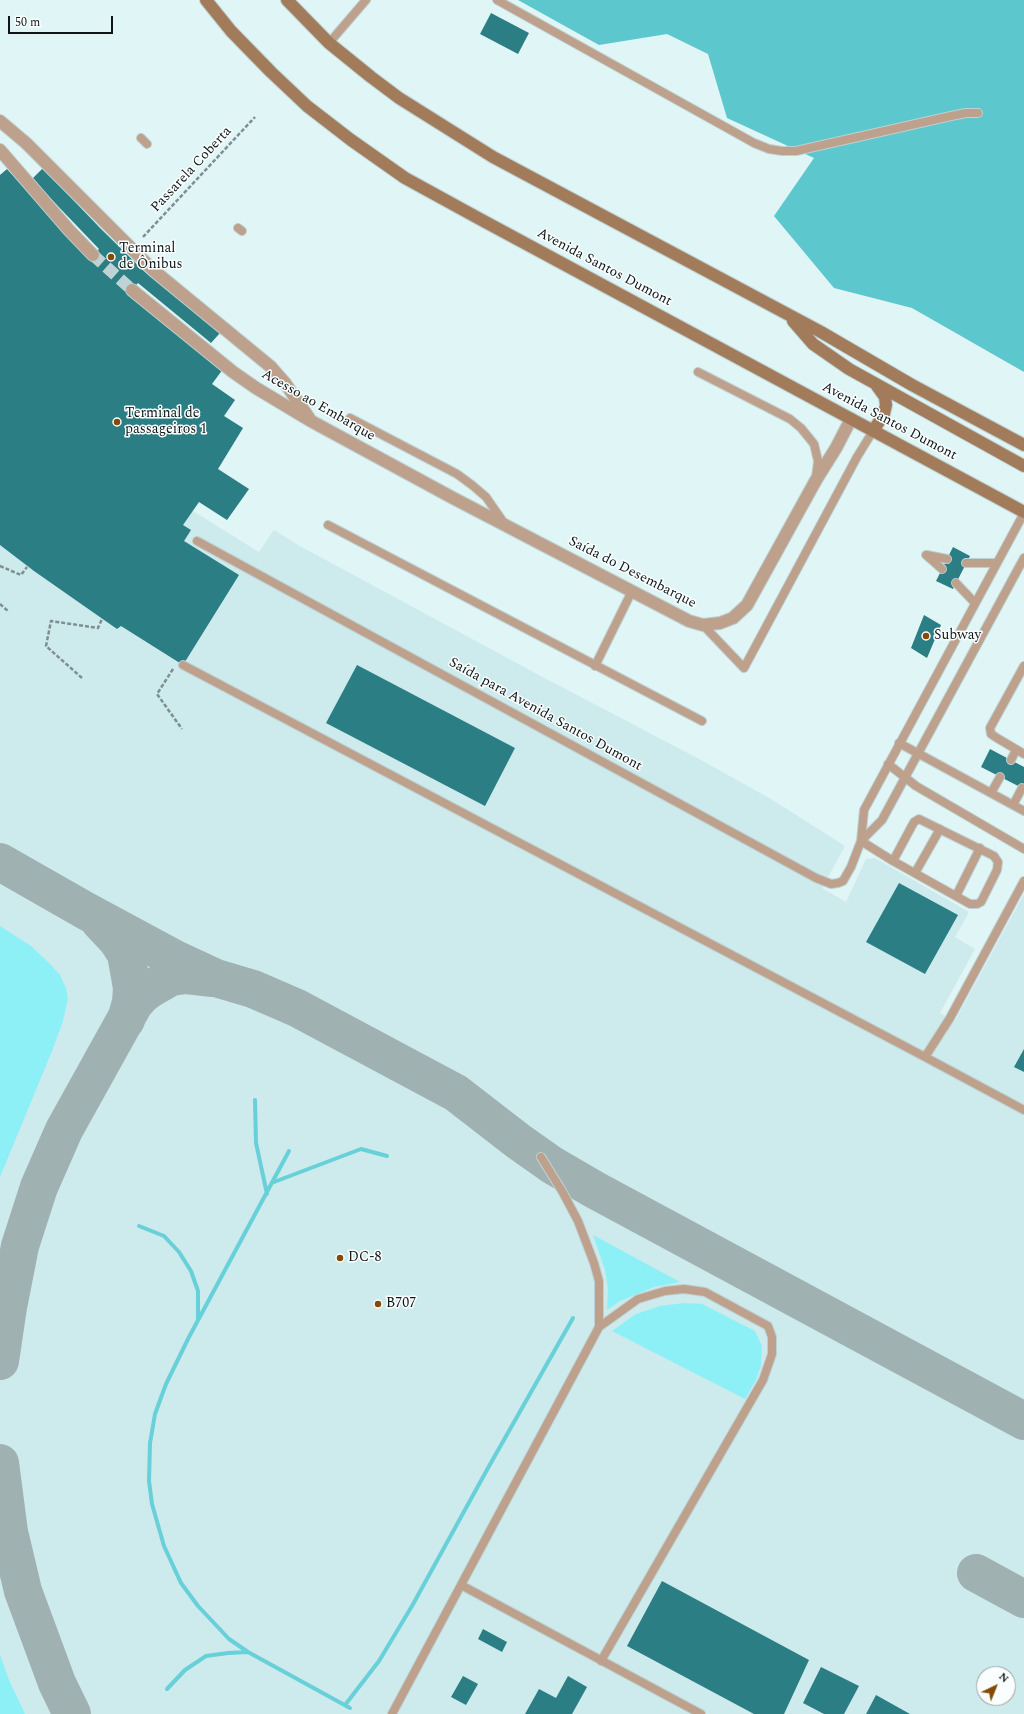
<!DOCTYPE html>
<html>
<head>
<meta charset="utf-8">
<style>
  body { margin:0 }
  #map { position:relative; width:1024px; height:1714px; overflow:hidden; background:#e0f5f6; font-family:Spectral,serif }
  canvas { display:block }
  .north { position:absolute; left:976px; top:1666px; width:40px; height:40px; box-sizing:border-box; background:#fafefe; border:1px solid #9ca1a1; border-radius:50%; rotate:43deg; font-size:11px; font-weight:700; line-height:16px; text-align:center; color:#0e1516 }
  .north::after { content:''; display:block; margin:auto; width:14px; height:18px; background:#864a04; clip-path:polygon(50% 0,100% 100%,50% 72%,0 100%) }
  .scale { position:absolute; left:8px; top:16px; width:105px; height:18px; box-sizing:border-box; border:2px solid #0e1516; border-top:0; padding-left:5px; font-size:12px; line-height:14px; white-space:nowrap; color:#0e1516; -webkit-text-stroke:3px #fafefe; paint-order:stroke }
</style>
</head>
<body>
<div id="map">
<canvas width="1024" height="1714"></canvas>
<div class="north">N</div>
<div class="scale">50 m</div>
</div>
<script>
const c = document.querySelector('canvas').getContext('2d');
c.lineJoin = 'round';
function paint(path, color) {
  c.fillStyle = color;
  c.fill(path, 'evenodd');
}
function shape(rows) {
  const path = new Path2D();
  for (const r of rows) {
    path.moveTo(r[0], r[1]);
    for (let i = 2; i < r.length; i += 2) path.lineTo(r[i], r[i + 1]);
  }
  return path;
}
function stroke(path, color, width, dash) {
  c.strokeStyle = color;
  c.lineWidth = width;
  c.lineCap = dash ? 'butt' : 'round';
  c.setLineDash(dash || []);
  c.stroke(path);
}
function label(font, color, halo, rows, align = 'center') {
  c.font = font + ' Spectral,serif';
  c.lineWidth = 3;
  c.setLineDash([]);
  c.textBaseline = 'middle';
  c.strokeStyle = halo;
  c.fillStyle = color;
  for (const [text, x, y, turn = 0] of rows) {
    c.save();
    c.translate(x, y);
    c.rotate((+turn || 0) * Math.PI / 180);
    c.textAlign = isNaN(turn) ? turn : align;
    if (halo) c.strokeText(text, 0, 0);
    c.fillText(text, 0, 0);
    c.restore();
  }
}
paint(shape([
  [7,169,91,258,223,369,212,384,235,400,224,416,243,428,218,469,249,489,227,520,199,502,193,511,259,552,274,530,298,545,537,674,701,760,771,799,845,846,822,888,846,902,866,859,875,858,969,912,955,937,975,949,940,1013,955,1021,1024,894,1024,1714,0,1714,0,175],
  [984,1674,1008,1674,1008,1698,984,1698]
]), '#cdeaec');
paint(shape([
  [0,926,31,946,50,964,60,975,66,988,68,998,63,1021,52,1051,0,1177],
  [593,1235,680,1282,654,1287,620,1301,607,1310,608,1289,605,1270],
  [684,1303,702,1304,755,1331,762,1346,761,1366,756,1380,745,1399,612,1331,636,1314,660,1306],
  [0,1655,9,1680,25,1714,0,1714]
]), '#8ef0f7');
paint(shape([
  [518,0,1024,0,1024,372,912,308,834,288,774,216,814,158,727,118,708,54,667,34,599,45]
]), '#5dc7ce');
stroke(shape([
  [255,1100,256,1143,267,1194],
  [289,1151,189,1337,166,1384,155,1414,150,1443,149,1481,152,1504,164,1546,181,1583,198,1606,229,1639,248,1652,350,1708],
  [274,1182,361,1149,387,1156],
  [139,1226,164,1236,179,1252,191,1271,198,1291,198,1320],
  [167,1689,185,1670,206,1656,228,1653,248,1652],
  [345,1705,379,1661,412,1606,488,1468,573,1318]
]), '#67d0d8', 4);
stroke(shape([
  [0,862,86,911,175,959,216,978,253,989,297,1008,456,1093,518,1141,552,1165,595,1190,1024,1421],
  [100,922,117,940,126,954,132,988,131,1002,126,1020],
  [0,1361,8,1307,20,1246,39,1187,64,1130,134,1004,142,995,150,989,171,977,186,975,213,978],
  [0,1463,9,1532,23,1591,57,1683,72,1714],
  [976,1573,1024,1599]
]), '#a0b1b2', 38);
paint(shape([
  [491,13,529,33,518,54,480,34],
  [43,168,100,228,145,272,220,333,211,343,138,283,129,293,223,369,212,384,235,400,224,416,243,428,218,469,249,489,227,520,199,502,183,525,191,530,184,541,239,575,183,665,121,626,117,629,34,571,0,545,0,175,7,169,91,258,99,249,32,179],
  [953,547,970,556,953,589,936,581],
  [924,615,941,625,927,658,911,648],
  [357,665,515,748,485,806,326,723],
  [990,749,1024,767,1024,789,981,767],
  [899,883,958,915,925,974,866,942],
  [1024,1049,1024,1072,1014,1067],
  [662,1581,809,1660,784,1714,754,1714,627,1646],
  [483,1629,507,1642,502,1652,478,1639],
  [821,1667,859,1686,844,1714,824,1714,803,1703],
  [463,1676,478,1684,466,1705,451,1697],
  [568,1676,587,1687,572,1714,525,1714,539,1689,556,1698],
  [876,1695,910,1714,866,1714]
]), '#2b7e84');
stroke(shape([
  [93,255,132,290]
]), '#c0d3d4', 12, [12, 6]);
const lane = shape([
  [497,0,754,143,769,149,782,151,796,151,951,116,966,113,978,113],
  [329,43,366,0],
  [141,138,147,144],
  [238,228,242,231],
  [698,372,790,419,801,428,814,444,818,461,816,477],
  [350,418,457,474,472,485,486,497,504,523],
  [328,525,702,721],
  [197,541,816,878,831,884,838,883,843,881,851,867,861,841,864,810,1024,513],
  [926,555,942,569],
  [927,555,947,559],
  [966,563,997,563],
  [956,583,975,603],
  [703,625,744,668,857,457,873,431],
  [183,665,925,1057,1024,1110],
  [595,666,632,591],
  [1024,666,990,728,991,734,997,738,1024,754],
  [899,743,1024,811],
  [1011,760,1016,750],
  [888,764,916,786,1024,849],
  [991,793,1000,777],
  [1013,805,1022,788],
  [861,841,882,820,1024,558],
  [861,841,893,861,970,904,977,904,981,902,997,870,998,862,994,856,919,819,914,822,893,861],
  [915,873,940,829],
  [956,896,980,848],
  [925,1057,950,1018,1024,881],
  [541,1157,562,1191,578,1221,594,1263,599,1281,599,1327],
  [461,1585,701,1714],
  [392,1714,599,1327,638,1299,665,1291,684,1289,705,1292,768,1326,772,1337,772,1354,763,1380,601,1661]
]);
const street = shape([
  [0,121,26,143,153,270,271,367,285,383,309,418],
  [0,150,69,230,93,255],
  [132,290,233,372,256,388,311,421,453,498,689,621,703,625,720,623,733,618,747,605,816,480,836,448,851,419]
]);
const secondary = shape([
  [206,0,231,31,271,72,307,106,351,140,405,178,478,218,1024,512],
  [287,0,329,43,371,77,399,98,493,157,821,332,912,385,1024,445],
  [793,321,813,344,849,369,1024,466],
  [873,431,884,414,886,405,885,397,877,386]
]);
stroke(lane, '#bed1d2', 10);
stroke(street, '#bed1d2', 14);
stroke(secondary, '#bed1d2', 14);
stroke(shape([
  [143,237,255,117],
  [0,566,21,575,27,567],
  [0,604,9,612],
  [173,669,157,694,182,729],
  [82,678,46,646,51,621,98,628,102,619]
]), '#7f8e8f', 2.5, [4, 2]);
stroke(lane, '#bda18c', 8);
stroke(street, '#bda18c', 12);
stroke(secondary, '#a27b5b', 12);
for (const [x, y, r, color] of [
  [111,257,4,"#864a04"],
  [117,422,4,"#864a04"],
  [926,636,4,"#864a04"],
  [340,1258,4,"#864a04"],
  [378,1304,4,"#864a04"]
]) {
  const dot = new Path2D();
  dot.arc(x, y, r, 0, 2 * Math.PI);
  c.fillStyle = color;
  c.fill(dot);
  stroke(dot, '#fafefe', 1.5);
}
label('14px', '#0e1516', '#fafefe', [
  ["Passarela Coberta",192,170,-47],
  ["Avenida Santos Dumont",604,268,28],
  ["Acesso ao Embarque",318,406,30],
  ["Avenida Santos Dumont",889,422,28],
  ["Saída do Desembarque",632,573,27],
  ["Saída para Avenida Santos Dumont",545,715,29]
]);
label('14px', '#0e1516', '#fafefe', [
  ["Terminal",119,249],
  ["de Ônibus",119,265],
  ["Terminal de",125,414],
  ["passageiros 1",125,430],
  ["Subway",934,636],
  ["DC-8",348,1258],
  ["B707",386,1304]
], 'left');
</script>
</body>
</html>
